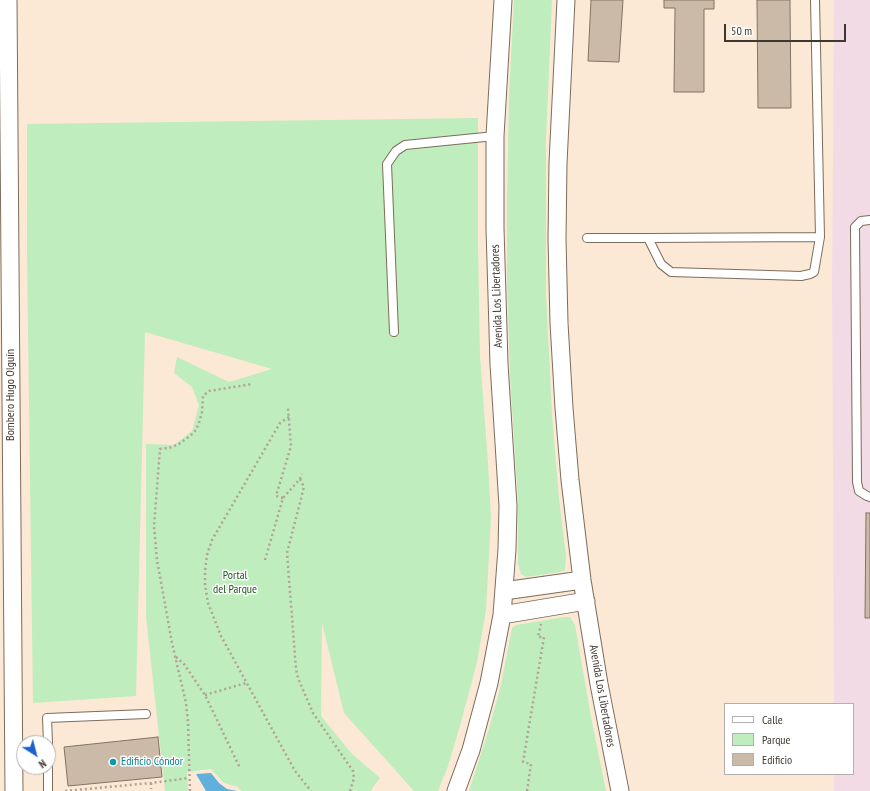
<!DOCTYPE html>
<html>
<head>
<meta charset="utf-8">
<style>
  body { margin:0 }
  #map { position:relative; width:870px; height:791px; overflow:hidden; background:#fbe9d6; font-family:"PT Sans Narrow",sans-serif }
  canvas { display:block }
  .legend { position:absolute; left:724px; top:703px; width:130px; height:72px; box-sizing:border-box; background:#fff; border:1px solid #b2afad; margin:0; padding:5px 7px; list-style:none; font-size:12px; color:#3f3831 }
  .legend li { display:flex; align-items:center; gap:8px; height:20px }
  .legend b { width:20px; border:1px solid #b2afad }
  .north { position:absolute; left:16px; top:735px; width:40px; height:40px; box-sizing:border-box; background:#fff; border:1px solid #b2afad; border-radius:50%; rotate:144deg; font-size:11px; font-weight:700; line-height:16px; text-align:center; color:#3f3831 }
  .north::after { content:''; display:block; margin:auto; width:14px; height:18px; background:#1c62cd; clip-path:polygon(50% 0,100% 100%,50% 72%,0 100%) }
  .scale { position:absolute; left:724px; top:24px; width:122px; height:18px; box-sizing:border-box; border:2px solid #3f3831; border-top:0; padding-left:5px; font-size:12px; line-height:14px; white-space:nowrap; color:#3f3831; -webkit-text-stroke:3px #fff; paint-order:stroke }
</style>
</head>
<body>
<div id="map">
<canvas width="870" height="791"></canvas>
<ul class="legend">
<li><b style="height:5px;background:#fff"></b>Calle</li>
<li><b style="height:11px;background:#bfedbe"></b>Parque</li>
<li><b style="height:11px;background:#ccbaa8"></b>Edificio</li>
</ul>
<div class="north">N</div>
<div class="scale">50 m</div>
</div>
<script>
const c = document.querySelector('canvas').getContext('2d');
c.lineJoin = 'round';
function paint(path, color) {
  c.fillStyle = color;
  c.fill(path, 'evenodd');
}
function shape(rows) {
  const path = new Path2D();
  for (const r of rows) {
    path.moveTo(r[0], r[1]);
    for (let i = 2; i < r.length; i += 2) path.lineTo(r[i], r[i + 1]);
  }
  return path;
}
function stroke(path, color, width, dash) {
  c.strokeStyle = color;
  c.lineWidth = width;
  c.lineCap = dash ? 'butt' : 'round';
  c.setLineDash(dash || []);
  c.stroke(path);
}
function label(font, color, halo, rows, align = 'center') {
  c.font = font + ' "PT Sans Narrow",sans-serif';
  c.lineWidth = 3;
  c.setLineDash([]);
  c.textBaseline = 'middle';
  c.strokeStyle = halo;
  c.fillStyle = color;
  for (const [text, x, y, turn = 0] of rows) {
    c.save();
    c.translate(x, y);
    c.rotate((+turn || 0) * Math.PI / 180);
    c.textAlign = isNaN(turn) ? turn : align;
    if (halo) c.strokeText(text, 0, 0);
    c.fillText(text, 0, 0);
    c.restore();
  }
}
paint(shape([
  [834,0,870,0,870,791,834,791,834,774,853,774,853,704,834,704,832,281]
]), '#f3dbe5');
paint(shape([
  [514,0,552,0,546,140,546,295,552,414,559,499,566,556,565,570,560,572,526,577,521,574,518,564,518,502,510,375,507,283,507,200,509,95],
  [478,118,478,247,480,356,488,463,491,518,486,610,477,662,461,722,448,766,438,791,414,791,344,713,322,623,321,716,351,753,380,778,373,787,371,791,241,791,238,787,224,783,211,769,187,772,188,791,165,791,146,617,146,444,174,445,192,431,199,405,192,387,174,373,177,357,229,382,272,369,145,332,136,696,33,703,27,255,27,124],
  [564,617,570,617,575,625,591,717,606,791,469,791,488,732,500,689,512,628,516,625]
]), '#bfedbe');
paint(shape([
  [211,773,219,783,227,789,237,791,206,791,196,774]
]), '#61b0dc');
const building = shape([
  [591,0,623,0,619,62,588,61,591,0],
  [664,0,714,0,714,9,704,9,704,92,674,92,675,8,664,8,664,0],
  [757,0,790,0,791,108,758,108,757,0],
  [866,513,870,513,870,618,865,618,866,513],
  [158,737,162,777,68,786,64,747,158,737]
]);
paint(building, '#ccbaa8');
stroke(building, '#847363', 1);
const lane = shape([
  [870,220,861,221,855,227,857,482,859,491,867,496,870,497],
  [587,238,648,238,661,264,671,272,801,276,810,274,814,272,820,237,815,0],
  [648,238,820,237],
  [394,332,387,164,396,151,405,145,495,136],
  [48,743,47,718,146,714],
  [48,766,48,791]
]);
const street = shape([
  [8,0,14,791],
  [566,0,558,163,557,239,559,323,564,408,570,480,582,580,599,684,620,791],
  [504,591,582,580],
  [502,615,586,601],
  [456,791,471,750,489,683,502,615,507,549,508,506,499,364,495,228,495,136,503,0]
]);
stroke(lane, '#7c6c5c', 10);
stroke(street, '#7c6c5c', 19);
stroke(shape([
  [289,417,280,423,212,540,207,555,205,571,205,585,208,603,221,636,295,771,311,791],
  [300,479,304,487,287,553,296,669,298,678,313,713,353,771,354,778,350,791],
  [283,498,276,496,291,446,288,408],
  [265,560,283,498,300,479,302,474],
  [176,657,184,664,205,695,240,768],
  [205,695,246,683],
  [151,783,151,789],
  [65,791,151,783,189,778],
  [190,791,188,722,186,703,172,643,157,560,154,526,160,449,169,448,179,444,190,436,196,430,199,423,202,412,203,396,209,391,252,384],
  [527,791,531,764,523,762,544,637,538,637,541,624]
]), '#b0a294', 2.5, [2, 3]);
stroke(lane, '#fff', 8);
stroke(street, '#fff', 17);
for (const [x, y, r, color] of [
  [113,762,4,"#0f9aa8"]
]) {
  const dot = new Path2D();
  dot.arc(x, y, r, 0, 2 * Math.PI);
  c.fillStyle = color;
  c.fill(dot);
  stroke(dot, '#fff', 1.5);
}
label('12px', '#3f3831', '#fff', [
  ["Avenida Los Libertadores",497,296,-92],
  ["Bombero Hugo Olguín",11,395,-90],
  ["Avenida Los Libertadores",602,696,80]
]);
label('12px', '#1b5520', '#fff', [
  ["Portal",235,576],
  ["del Parque",235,590]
]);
label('12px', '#0d838f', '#fff', [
  ["Edificio Cóndor",121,762]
], 'left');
</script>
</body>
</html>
